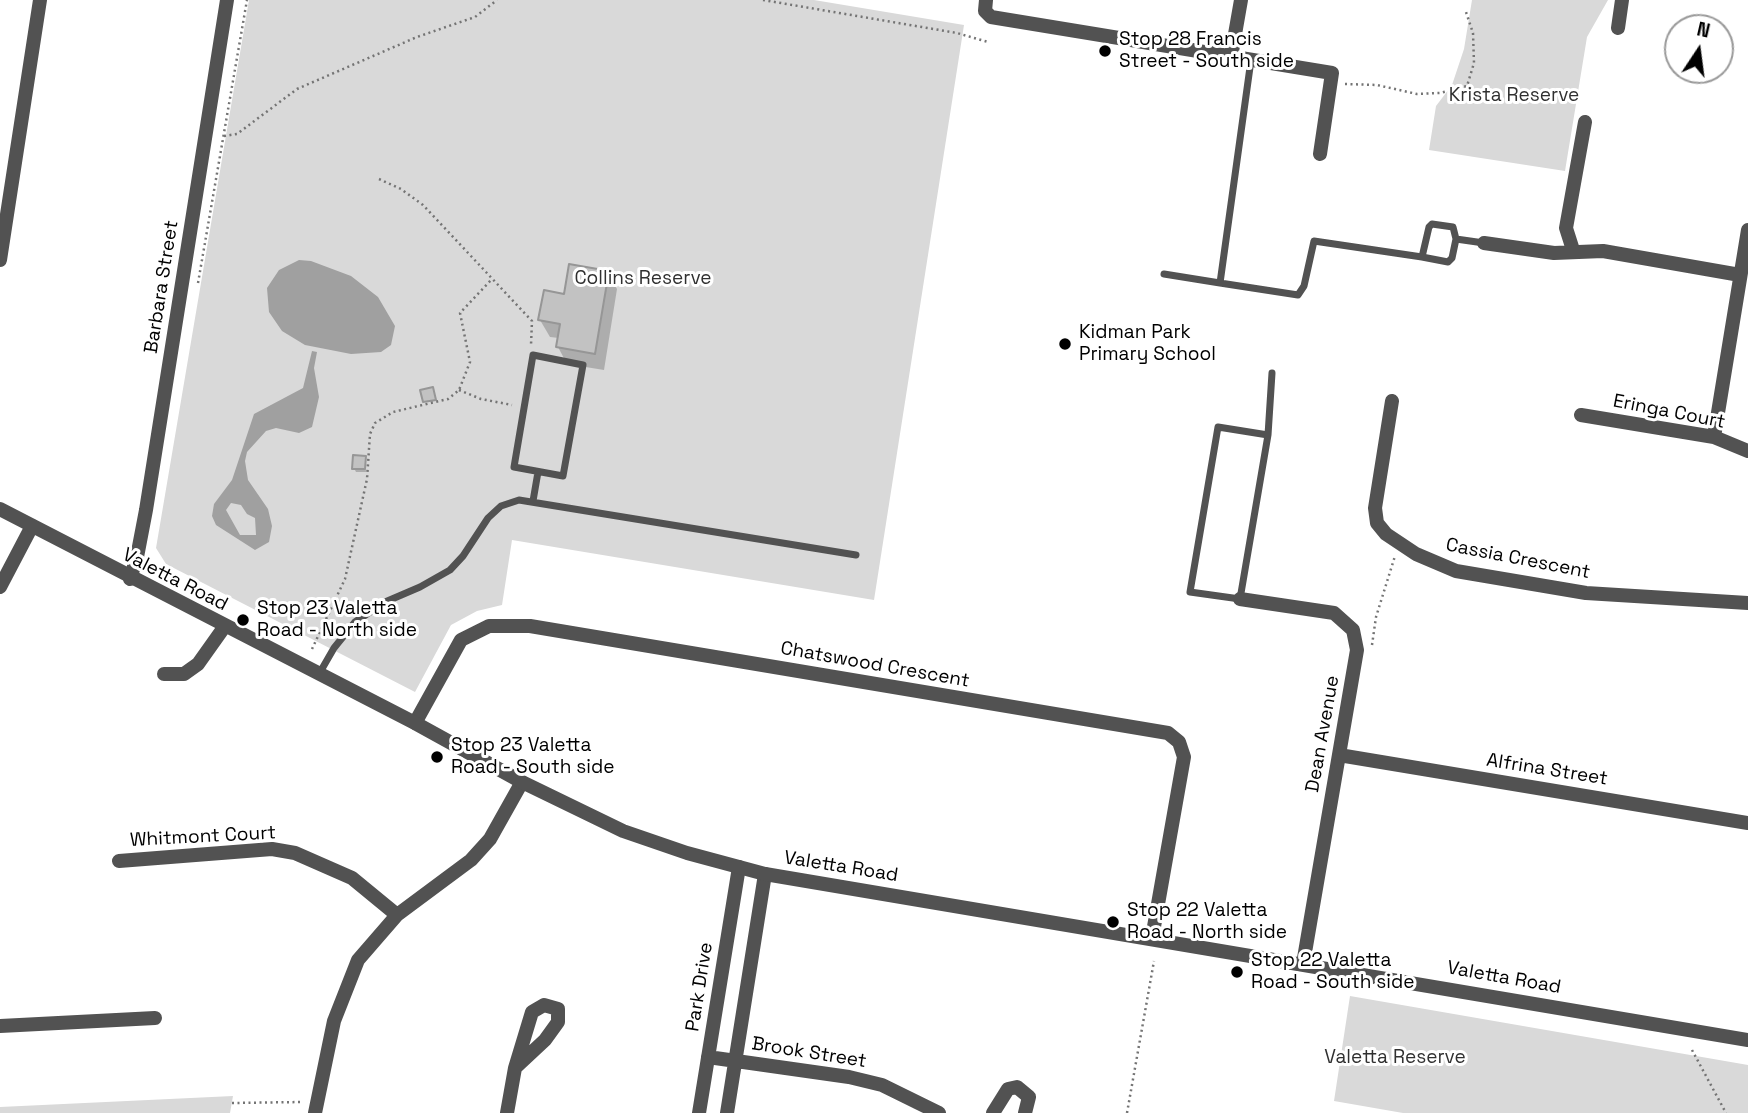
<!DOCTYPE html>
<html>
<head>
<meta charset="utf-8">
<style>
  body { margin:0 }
  #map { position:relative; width:1748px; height:1113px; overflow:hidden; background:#fff; font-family:"Space Grotesk",sans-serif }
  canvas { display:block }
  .north { position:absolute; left:1664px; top:14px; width:70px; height:70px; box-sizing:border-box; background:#fff; border:2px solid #999; border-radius:50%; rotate:13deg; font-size:19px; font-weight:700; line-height:28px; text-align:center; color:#000 }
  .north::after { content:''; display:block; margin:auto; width:24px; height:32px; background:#000; clip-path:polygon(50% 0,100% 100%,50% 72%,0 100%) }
</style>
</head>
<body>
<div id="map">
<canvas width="1748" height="1113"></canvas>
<div class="north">N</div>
</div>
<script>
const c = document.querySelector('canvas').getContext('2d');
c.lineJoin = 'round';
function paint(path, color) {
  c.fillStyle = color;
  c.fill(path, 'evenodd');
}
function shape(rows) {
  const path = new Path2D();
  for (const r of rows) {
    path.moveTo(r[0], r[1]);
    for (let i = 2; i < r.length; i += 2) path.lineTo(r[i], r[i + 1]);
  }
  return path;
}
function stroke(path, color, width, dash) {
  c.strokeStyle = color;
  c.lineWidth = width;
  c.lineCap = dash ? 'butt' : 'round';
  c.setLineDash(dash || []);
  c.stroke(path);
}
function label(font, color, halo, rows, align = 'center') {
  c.font = font + ' "Space Grotesk",sans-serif';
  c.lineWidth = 6;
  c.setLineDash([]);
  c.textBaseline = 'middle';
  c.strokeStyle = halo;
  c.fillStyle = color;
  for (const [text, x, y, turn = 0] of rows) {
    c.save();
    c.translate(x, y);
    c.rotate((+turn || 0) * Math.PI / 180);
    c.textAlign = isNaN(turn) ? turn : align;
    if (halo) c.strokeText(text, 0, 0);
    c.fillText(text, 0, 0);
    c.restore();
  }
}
paint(shape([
  [249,0,814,0,964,25,874,600,512,540,502,605,477,611,451,625,415,692,166,564,156,548],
  [1472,0,1608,0,1587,37,1565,171,1429,150,1436,106,1452,85,1464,49],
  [1350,996,1748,1065,1748,1113,1403,1113,1334,1101],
  [233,1096,230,1113,0,1113,0,1107]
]), '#d9d9d9');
paint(shape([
  [299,260,311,261,351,276,378,297,395,326,391,345,381,352,351,354,305,345,282,331,269,312,267,288,279,270],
  [312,351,317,352,314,368,319,397,312,427,299,433,276,428,266,431,247,452,245,461,248,480,268,509,272,526,269,542,255,550,216,525,212,516,214,504,232,480,254,414,303,388],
  [231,503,241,505,247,514,255,518,256,535,240,535,226,510]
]), '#a0a0a0');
paint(shape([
  [607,272,617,289,604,370,567,364,558,347,559,338,550,337,540,320,566,296],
  [365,458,366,472,356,472,354,468]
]), '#0003');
const building = shape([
  [569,264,609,271,595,354,556,347,560,324,538,320,544,290,564,294,569,264],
  [433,387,436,400,423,402,420,390,433,387],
  [353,455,366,456,365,469,352,469,353,455]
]);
paint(building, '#c2c2c2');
stroke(building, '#969696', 2);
stroke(shape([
  [763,0,957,33,988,42],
  [1345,84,1377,85,1417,94,1440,93,1467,86,1474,63,1473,33,1465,9],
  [224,136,237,134,297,89,417,37,475,17,497,0],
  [379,179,401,189,423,205,532,321,531,345],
  [198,283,247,0],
  [459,390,481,399,512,405],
  [1372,645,1376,617,1395,556],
  [312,649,345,579,367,479,370,434,375,423,393,412,448,399,459,390,470,362,460,313,491,280],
  [1692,1050,1726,1113],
  [232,1103,302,1102],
  [1127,1113,1154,961]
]), '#747474', 2.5, [2, 3.5]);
stroke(shape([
  [1251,60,1220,283,1298,295,1304,286,1314,241,1422,257,1429,227,1432,224,1453,227,1456,239,1484,243],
  [1422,257,1448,262,1452,258,1456,239],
  [1164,274,1220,283],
  [533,355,583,365,563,476,514,467,533,355],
  [1268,435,1218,427,1190,592,1240,599,1268,435,1272,373],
  [533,501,538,472],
  [319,674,334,648,355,622,385,602,420,587,450,570,463,556,488,518,501,506,519,500,856,555]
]), '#525252', 7);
stroke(shape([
  [986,0,985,11,991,17,1332,73,1320,154],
  [1618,28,1622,0],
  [1231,57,1241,0],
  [1484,243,1554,253,1603,251,1740,275],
  [1573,250,1566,228,1585,122],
  [0,260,40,0],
  [1392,401,1375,508,1377,523,1386,534,1416,554,1456,571,1586,593,1748,603],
  [1581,415,1714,437,1748,451],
  [1714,437,1748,230],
  [130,579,137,557,146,510,227,0],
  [0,587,32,526],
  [1240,599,1334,613,1353,630,1357,650,1303,964],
  [164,674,184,674,198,664,225,626],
  [415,723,461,640,489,626,530,626,1168,733,1179,742,1184,757,1152,938],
  [1339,755,1748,823],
  [119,861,272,849,295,853,352,878,397,915],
  [0,1026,155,1018],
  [708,1057,849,1077,882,1085,939,1113],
  [315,1113,334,1021,358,960,397,915,471,860,490,839,522,782],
  [507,1113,515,1068,532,1012,544,1005,558,1009,558,1022,545,1040,515,1068],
  [699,1113,739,867],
  [727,1113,765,874],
  [993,1113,1008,1089,1017,1087,1029,1097,1025,1113]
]), '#525252', 14);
stroke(shape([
  [0,509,415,723,522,782,623,831,687,853,765,874,1748,1040]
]), '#525252', 14);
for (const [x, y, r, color] of [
  [1105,51,7,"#000"],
  [1065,344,7,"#000"],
  [243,620,7,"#000"],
  [437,757,7,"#000"],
  [1113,922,7,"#000"],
  [1237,972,7,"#000"]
]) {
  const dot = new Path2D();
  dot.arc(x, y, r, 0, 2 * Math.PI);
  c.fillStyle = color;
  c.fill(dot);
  stroke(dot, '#fff', 2.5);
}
label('19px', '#000', '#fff', [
  ["Stop 28 Francis",1119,40],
  ["Street - South side",1119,62],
  ["Kidman Park",1079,333],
  ["Primary School",1079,355],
  ["Stop 23 Valetta",257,609],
  ["Road - North side",257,631],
  ["Stop 23 Valetta",451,746],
  ["Road - South side",451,768],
  ["Stop 22 Valetta",1127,911],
  ["Road - North side",1127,933],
  ["Stop 22 Valetta",1251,961],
  ["Road - South side",1251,983]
], 'left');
label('19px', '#303030', '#fff', [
  ["Krista Reserve",1514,96],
  ["Collins Reserve",643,279],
  ["Valetta Reserve",1395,1058]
]);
label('19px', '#000', '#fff', [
  ["Barbara Street",162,287,-81],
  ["Eringa Court",1669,412,11],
  ["Cassia Crescent",1518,559,11],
  ["Valetta Road",175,580,27],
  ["Chatswood Crescent",875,665,10],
  ["Dean Avenue",1323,734,-80],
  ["Alfrina Street",1547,770,9],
  ["Whitmont Court",203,837,-3],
  ["Valetta Road",841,867,9],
  ["Valetta Road",1504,978,10],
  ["Park Drive",700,987,-81],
  ["Brook Street",809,1053,9]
]);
</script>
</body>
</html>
